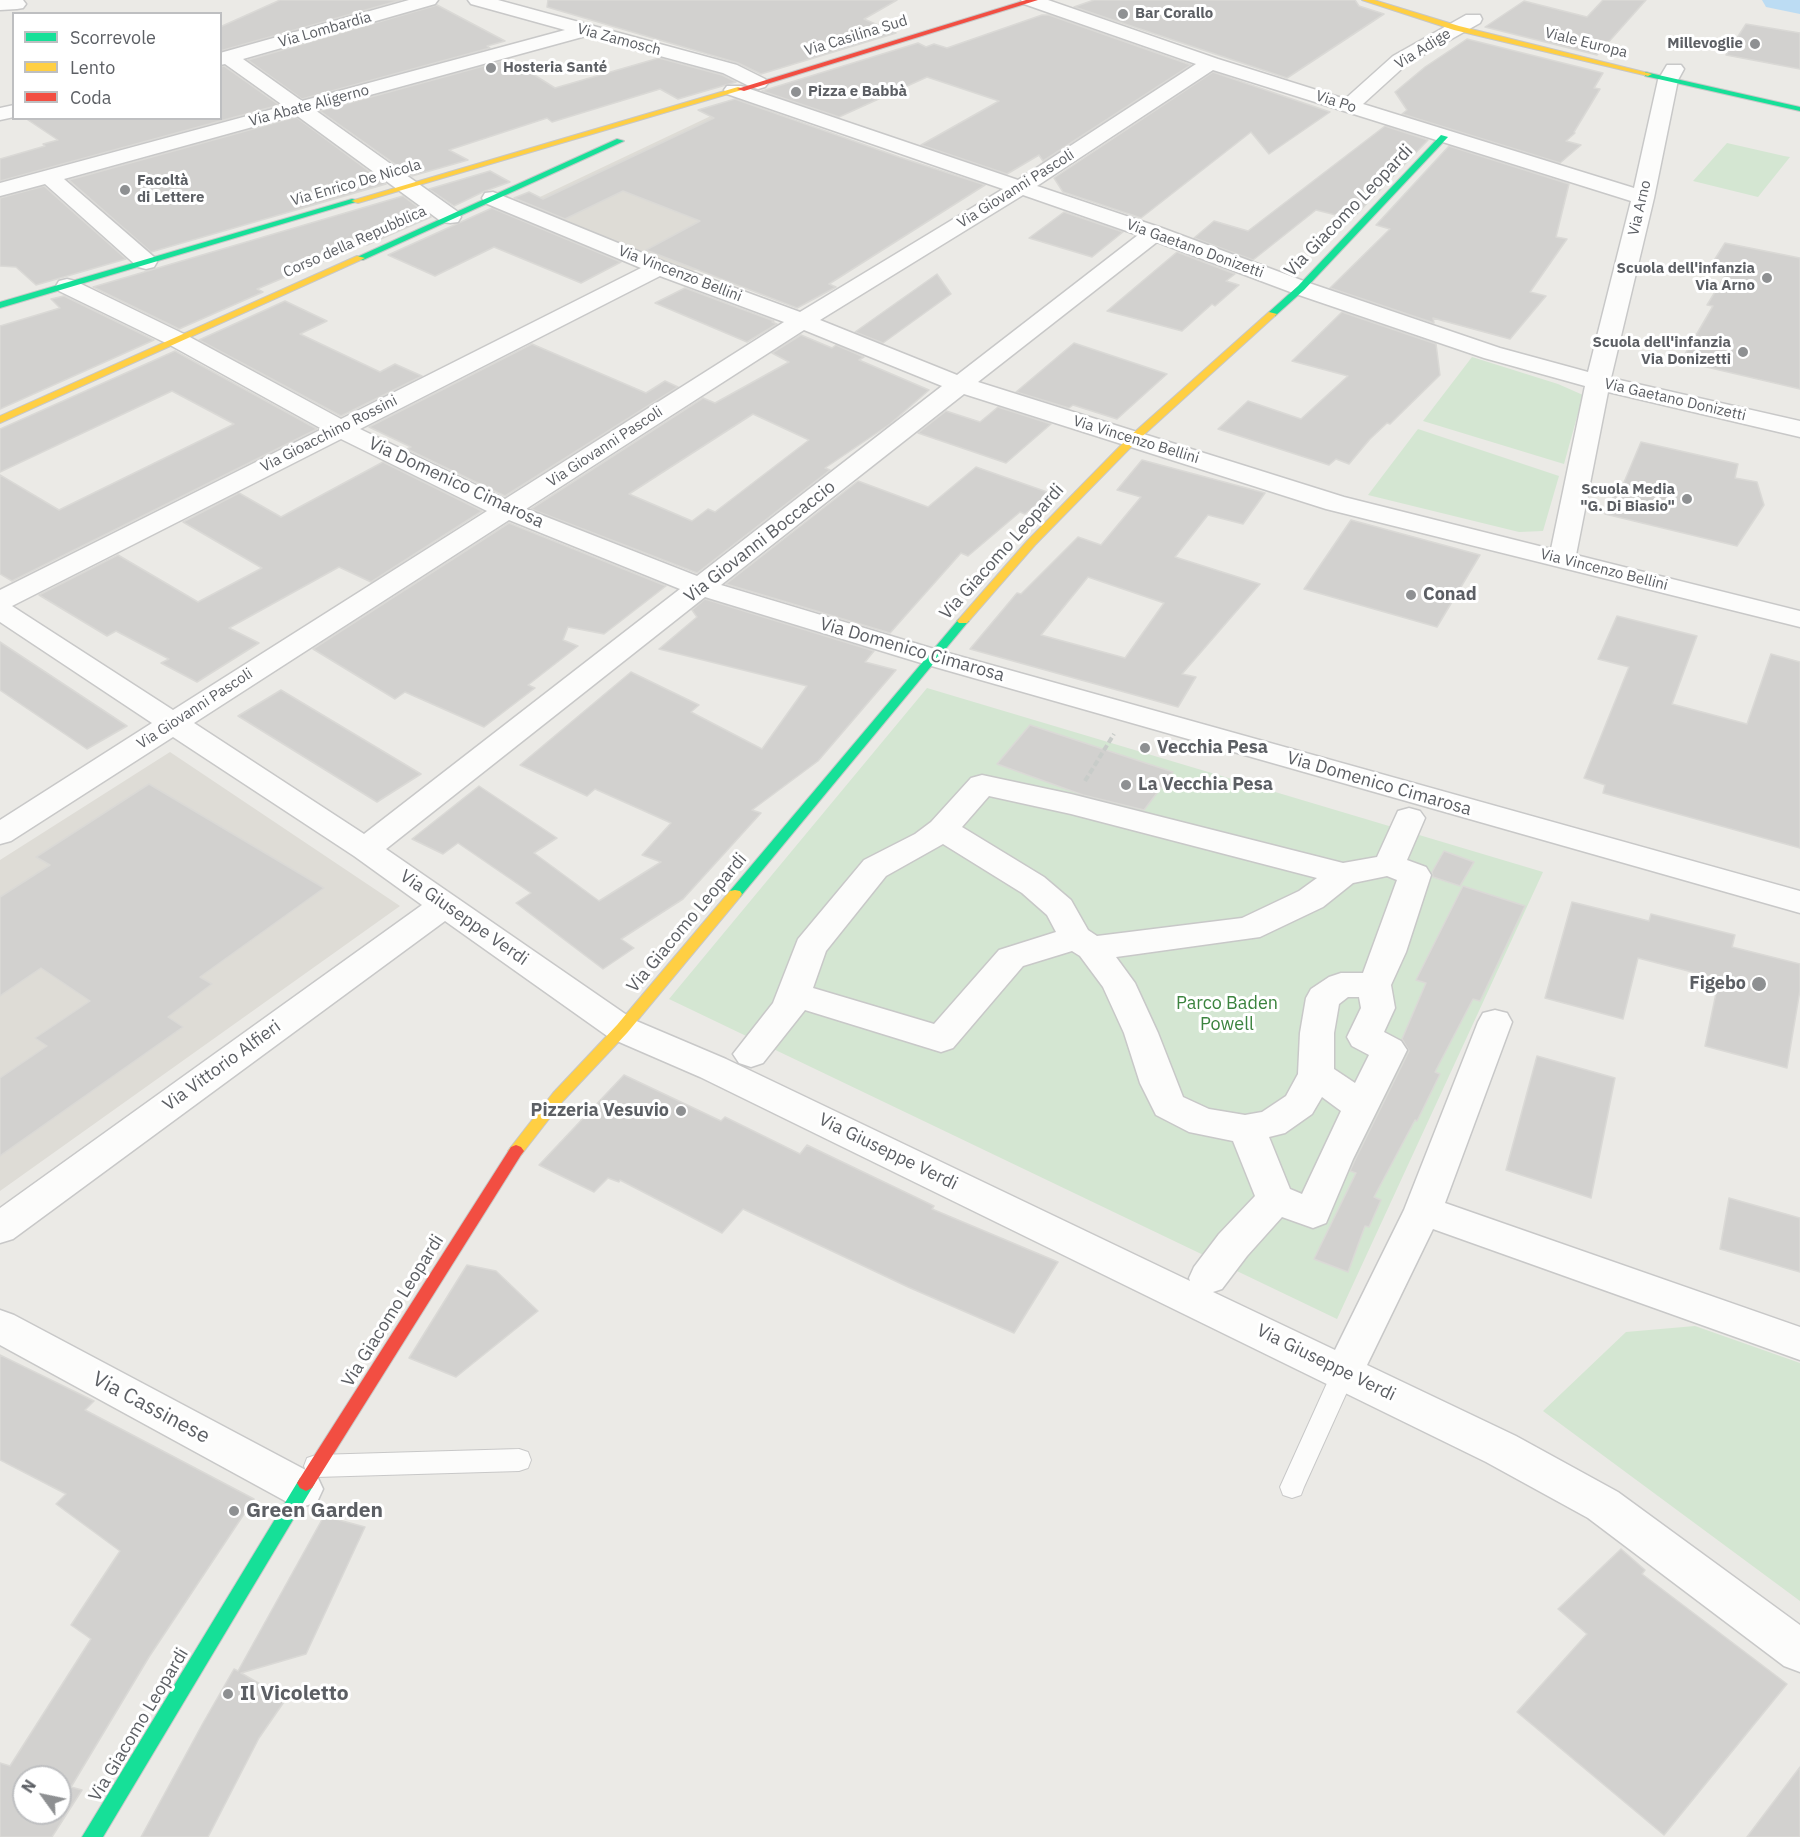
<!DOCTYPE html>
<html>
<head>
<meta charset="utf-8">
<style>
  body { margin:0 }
  #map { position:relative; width:1800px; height:1837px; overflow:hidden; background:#ebeae6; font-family:"IBM Plex Sans",sans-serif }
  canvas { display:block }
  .legend { position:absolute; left:12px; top:12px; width:210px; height:108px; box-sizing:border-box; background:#fff; border:2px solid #bebfc1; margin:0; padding:8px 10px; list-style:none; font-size:18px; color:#5c5f64 }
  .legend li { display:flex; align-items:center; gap:12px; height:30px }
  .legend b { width:30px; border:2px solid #bebfc1 }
  .north { position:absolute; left:12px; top:1765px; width:60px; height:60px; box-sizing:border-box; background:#fff; border:2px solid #bebfc1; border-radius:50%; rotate:303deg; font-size:16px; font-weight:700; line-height:24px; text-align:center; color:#5c5f64 }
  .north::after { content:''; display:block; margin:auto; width:21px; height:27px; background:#8e9092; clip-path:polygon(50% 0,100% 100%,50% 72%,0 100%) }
</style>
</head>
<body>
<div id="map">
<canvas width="1800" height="1837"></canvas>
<ul class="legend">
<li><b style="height:8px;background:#16e098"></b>Scorrevole</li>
<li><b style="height:8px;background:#ffcf43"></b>Lento</li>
<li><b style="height:8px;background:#f24e42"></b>Coda</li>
</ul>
<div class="north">N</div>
</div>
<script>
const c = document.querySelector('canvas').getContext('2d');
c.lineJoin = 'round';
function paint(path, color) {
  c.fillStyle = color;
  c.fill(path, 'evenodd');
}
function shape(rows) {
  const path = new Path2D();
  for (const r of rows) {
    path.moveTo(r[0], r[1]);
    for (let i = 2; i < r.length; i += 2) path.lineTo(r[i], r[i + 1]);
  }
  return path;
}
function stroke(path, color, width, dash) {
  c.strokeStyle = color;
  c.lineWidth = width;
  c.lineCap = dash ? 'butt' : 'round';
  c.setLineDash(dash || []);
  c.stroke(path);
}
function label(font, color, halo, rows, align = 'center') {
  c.font = font + ' "IBM Plex Sans",sans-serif';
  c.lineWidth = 6;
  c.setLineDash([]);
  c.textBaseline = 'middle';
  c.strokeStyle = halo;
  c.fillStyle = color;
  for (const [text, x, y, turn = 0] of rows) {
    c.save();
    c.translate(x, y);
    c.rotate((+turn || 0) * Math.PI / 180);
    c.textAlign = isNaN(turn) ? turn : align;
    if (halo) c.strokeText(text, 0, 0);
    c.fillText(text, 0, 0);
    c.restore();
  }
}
paint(shape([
  [734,105,899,162,691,272,523,205],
  [170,752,400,906,0,1191,0,860]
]), '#dedcd6');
paint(shape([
  [1727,143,1784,156,1790,157,1758,197,1693,181],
  [1472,357,1558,384,1583,395,1564,464,1423,421],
  [1418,429,1559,476,1543,531,1519,532,1368,495],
  [927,688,1543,872,1337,1319,669,999],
  [1695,1326,1800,1363,1800,1601,1543,1411,1626,1332]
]), '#d4e6d2');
paint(shape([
  [1762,0,1800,0,1800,14,1766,7,1762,0]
]), '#bcdcf3');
const building = shape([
  [280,0,401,0,220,51,220,27,280,0],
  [548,0,897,0,864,19,896,33,761,74,738,63,547,7,548,0],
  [1094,0,1355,0,1359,6,1384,14,1287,78,1074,7,1094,0],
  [1603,0,1646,0,1597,55,1485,27,1524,1,1587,17,1603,0],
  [437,5,505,41,487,46,490,48,302,99,248,60,437,5],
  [1042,15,1049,15,1191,65,1043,161,1039,155,1007,174,921,145,999,101,927,77,839,117,762,91,918,43,926,47,934,44,947,48,1042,15],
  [1746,24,1800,33,1800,69,1726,55,1746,24],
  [1467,39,1603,73,1594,88,1600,89,1574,132,1575,133,1566,141,1581,145,1560,163,1402,114,1407,110,1395,92,1425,67,1467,39],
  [659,58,722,75,736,82,678,99,660,89,552,122,547,118,449,150,468,160,412,176,320,111,509,59,555,88,659,58],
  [224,66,279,105,0,181,0,159,45,146,43,144,58,140,25,118,220,118,220,67,224,66],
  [1213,72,1330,112,1269,154,1251,132,1141,218,1063,192,1054,178,1213,72],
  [735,99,899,157,985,185,829,284,836,287,797,308,646,250,700,221,623,191,565,219,514,198,529,192,543,199,714,118,698,110,735,99],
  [296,117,386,184,151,252,69,180,296,117],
  [1385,126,1428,140,1352,219,1316,210,1253,260,1194,238,1214,221,1248,231,1385,126],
  [1449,146,1569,184,1556,237,1567,239,1530,292,1546,296,1510,339,1433,318,1434,323,1330,288,1390,229,1376,225,1449,146],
  [490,171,510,182,485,191,454,206,429,189,490,171],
  [44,186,126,259,36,285,16,267,0,266,0,198,44,186],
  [403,196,431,217,367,245,364,244,257,289,263,292,179,329,93,287,403,196],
  [492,208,621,262,581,283,494,247,435,276,388,255,492,208],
  [1064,212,1123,232,1092,257,1029,238,1064,212],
  [1725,243,1800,258,1800,389,1681,361,1713,306,1707,305,1726,274,1708,270,1725,243],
  [1177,252,1235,274,1226,281,1239,285,1215,306,1212,304,1182,331,1107,311,1177,252],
  [937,274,951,294,883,343,855,332,937,274],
  [685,288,774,321,772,322,777,324,747,342,655,303,685,288],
  [64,296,154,340,0,409,0,326,60,308,51,299,64,296],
  [285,301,327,321,300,334,380,372,395,364,422,376,341,416,199,340,285,301],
  [1342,312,1436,344,1440,375,1390,424,1387,423,1370,439,1349,464,1336,459,1329,465,1218,429,1248,401,1301,419,1348,376,1292,361,1342,312],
  [801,335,832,348,836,345,864,357,859,360,929,390,890,424,825,468,830,470,697,573,531,509,703,398,715,403,789,362,772,353,801,335],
  [753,414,809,440,715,512,708,509,692,521,629,494,753,414],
  [1074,343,1167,374,1117,419,1073,405,1069,408,1016,392,1074,343],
  [532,344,646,393,665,381,678,387,505,496,407,449,411,447,369,427,532,344],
  [175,351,317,429,12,581,0,574,0,475,59,510,234,424,172,391,0,472,0,429,175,351],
  [998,407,1051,424,1006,463,918,433,946,411,980,422,998,407],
  [1641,442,1738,464,1735,478,1757,482,1764,505,1737,546,1605,514,1618,486,1622,487,1641,442],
  [1142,460,1265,493,1243,524,1208,515,1175,557,1260,584,1182,674,1196,677,1178,707,970,649,1017,593,1021,594,1078,537,1101,545,1141,497,1117,490,1142,460],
  [1088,577,1164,603,1125,658,1041,635,1088,577],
  [383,462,482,511,371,582,339,567,229,628,259,643,197,682,161,663,169,659,116,631,107,636,39,595,118,555,198,602,262,568,183,522,239,493,281,517,383,462],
  [976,467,1050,493,1025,514,1020,512,968,556,961,553,890,633,726,584,858,481,928,507,976,467],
  [1351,520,1480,555,1437,627,1304,589,1351,520],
  [509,523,666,586,604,634,568,627,563,640,578,646,528,685,535,688,484,727,405,692,395,699,313,649,509,523],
  [705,599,874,651,865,662,896,670,818,761,752,810,761,813,683,899,621,939,634,948,603,969,516,903,531,893,458,843,443,854,412,839,479,786,557,838,534,853,599,901,661,862,642,855,671,823,595,789,587,796,520,765,631,672,699,705,691,712,762,749,807,686,659,649,697,617,692,610,705,599],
  [1617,616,1697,636,1672,704,1747,724,1771,654,1800,662,1800,848,1603,793,1605,785,1584,778,1629,667,1598,659,1617,616],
  [0,642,127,726,87,749,0,690,0,642],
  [281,690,421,774,377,802,238,716,281,690],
  [1030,725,1115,753,1173,772,1144,810,1083,795,997,764,1030,725],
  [149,784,324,888,200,977,212,984,168,1017,183,1027,0,1156,0,1078,47,1046,35,1038,90,1001,41,968,0,996,0,897,50,865,36,857,149,784],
  [1444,851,1474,862,1460,886,1433,877,1432,872,1444,851],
  [1463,886,1525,906,1480,1001,1473,999,1435,1072,1440,1074,1417,1121,1415,1120,1374,1197,1381,1200,1369,1227,1365,1226,1348,1272,1314,1259,1356,1173,1350,1171,1355,1160,1409,1051,1402,1039,1426,983,1416,980,1463,886],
  [1572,902,1649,921,1651,914,1735,935,1732,947,1800,964,1800,990,1787,1068,1705,1046,1719,979,1638,958,1623,1019,1545,998,1572,902],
  [1537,1056,1615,1078,1591,1198,1506,1170,1537,1056],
  [624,1075,721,1121,725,1117,800,1154,807,1145,934,1206,932,1209,1058,1262,1014,1333,908,1287,743,1209,722,1233,620,1180,619,1182,608,1178,594,1192,539,1165,624,1075],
  [1729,1198,1800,1218,1800,1272,1720,1249,1729,1198],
  [467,1265,496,1271,538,1311,456,1377,409,1358,467,1265],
  [0,1355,94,1401,85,1410,254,1499,149,1657,71,1787,82,1790,52,1837,0,1837,0,1763,10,1766,91,1639,71,1625,120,1551,56,1504,66,1494,0,1460,0,1355],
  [24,1777,60,1777,60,1813,24,1813,24,1777],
  [324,1516,365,1527,306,1654,241,1673,286,1699,259,1738,208,1837,141,1837,203,1723,234,1669,238,1671,324,1516],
  [1621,1549,1645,1570,1642,1574,1787,1684,1664,1835,1517,1712,1587,1634,1558,1609,1621,1549],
  [1800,1767,1800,1837,1747,1837,1800,1767]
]);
paint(building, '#d2d1cf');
stroke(building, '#dad9d6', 1.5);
const lane = shape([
  [1344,1362,1352,1365,1356,1372,1304,1487,1301,1495,1292,1498,1283,1495,1280,1487,1332,1372,1336,1365,1344,1362],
  [519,1449,528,1452,531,1460,528,1468,519,1471,316,1477,307,1474,304,1466,307,1458,316,1455,519,1449]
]);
const street = shape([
  [0,0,23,0,26,4,23,8,17,9,0,10,0,0],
  [409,0,438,0,435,4,243,59,302,101,565,30,471,4,468,0,498,0,737,65,765,79,768,83,765,87,758,89,751,87,723,73,586,36,315,110,458,212,461,217,458,222,450,223,442,222,296,115,64,179,154,257,157,262,154,267,146,269,138,267,45,184,0,196,0,183,284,106,225,64,220,65,220,53,409,0],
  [1021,0,1048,0,1218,59,1345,99,1393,56,1466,15,1480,15,1482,19,1480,23,1407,64,1363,104,1634,188,1658,80,1667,65,1681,65,1684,69,1678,80,1654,198,1611,378,1800,421,1800,437,1608,392,1576,555,1800,611,1800,627,1326,509,964,394,721,585,941,651,1800,891,1800,913,921,663,705,597,386,849,634,1020,726,1059,1190,1281,1189,1278,1194,1267,1219,1234,1255,1196,1233,1141,1189,1132,1156,1115,1140,1083,1124,1033,1103,987,1080,956,1072,951,1023,966,953,1048,941,1052,805,1010,763,1063,751,1067,739,1063,733,1054,773,1003,798,939,864,860,915,834,931,822,971,778,982,775,1071,794,1343,863,1377,857,1398,811,1409,808,1420,811,1425,818,1407,860,1426,867,1431,875,1406,952,1391,985,1395,1008,1384,1032,1401,1041,1407,1050,1353,1159,1326,1223,1313,1228,1282,1217,1247,1256,1222,1289,1213,1292,1335,1350,1404,1210,1478,1022,1483,1013,1495,1010,1507,1013,1512,1022,1445,1203,1800,1327,1800,1360,1433,1229,1367,1365,1516,1436,1618,1492,1800,1625,1800,1672,1784,1666,1588,1518,1486,1462,700,1077,610,1038,445,921,13,1239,0,1243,0,1208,422,905,354,856,173,737,11,841,0,844,0,820,152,723,0,622,0,590,322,429,170,345,59,291,56,286,59,281,67,279,75,281,186,335,341,419,641,268,485,203,482,198,485,193,493,192,667,263,800,312,1003,189,727,94,724,90,727,86,741,86,1018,180,1196,64,1024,4,1021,0],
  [1213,70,1631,201,1588,372,1500,348,1309,283,1162,228,1037,186,1213,70],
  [1023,195,1138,235,957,375,820,320,1023,195],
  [1157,242,1293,293,1484,358,1585,386,1551,549,1344,497,978,382,1157,242],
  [660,276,784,322,505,499,360,429,660,276],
  [804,330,942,386,697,576,526,509,804,330],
  [341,439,487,511,173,710,12,606,341,439],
  [509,520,680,589,364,834,194,723,509,520],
  [989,796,1071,814,1317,878,1299,891,1242,918,1097,936,1088,930,1071,900,1044,877,962,827,989,796],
  [943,844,1022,893,1047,915,1056,932,999,950,934,1024,813,988,826,951,886,876,943,844],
  [1387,876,1397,880,1363,973,1341,973,1329,977,1311,989,1306,998,1300,1033,1298,1074,1286,1096,1262,1112,1245,1115,1209,1109,1183,1097,1158,1033,1135,983,1116,957,1260,937,1323,907,1353,883,1387,876],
  [1348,997,1359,997,1361,1008,1347,1037,1352,1046,1369,1055,1355,1083,1334,1069,1334,1033,1339,1004,1348,997],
  [1322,1097,1341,1111,1302,1194,1290,1189,1269,1137,1285,1133,1312,1114,1322,1097],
  [14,105,14,117,0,120,0,108,14,105],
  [0,1310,14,1315,317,1476,323,1489,317,1502,302,1507,287,1502,0,1345,0,1310]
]);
const fast = shape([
  [1645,72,1800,107,1800,111,1645,76,1645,72],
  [1441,135,1448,137,1304,290,1275,316,1269,316,1269,312,1298,286,1441,135],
  [617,139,624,141,363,260,355,258,617,139],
  [352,199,359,201,0,308,0,302,352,199],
  [963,618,967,619,969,621,967,623,740,897,730,897,728,894,730,891,959,619,963,618],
  [306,1475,312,1478,315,1483,312,1488,103,1837,82,1837,300,1478,306,1475]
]);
const slow = shape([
  [1362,0,1374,0,1459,26,1652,74,1648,76,1454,30,1362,0],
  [738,87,745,89,358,203,351,201,738,87],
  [357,256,365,258,0,423,0,416,357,256],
  [1269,312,1277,314,1137,441,1035,545,967,623,959,623,957,621,959,619,1027,541,1129,437,1269,312],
  [735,890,740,891,742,894,740,897,627,1033,563,1101,521,1155,511,1155,508,1151,511,1147,553,1093,617,1025,730,891,735,890]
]);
const jam = shape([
  [1026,0,1038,0,744,91,737,89,1026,0],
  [516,1145,521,1147,524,1151,521,1155,312,1488,306,1491,300,1488,297,1483,300,1478,511,1147,516,1145]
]);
stroke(lane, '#c8c8c8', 2);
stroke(street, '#c8c8c8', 3);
stroke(fast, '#c7c7c7', 2);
stroke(slow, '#c7c7c7', 2);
stroke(jam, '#c7c7c7', 2);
stroke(shape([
  [1085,781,1114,734]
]), '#c8ccc9', 4, [6, 3]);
paint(lane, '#fcfcfb');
paint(street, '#fcfcfb');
paint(fast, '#16e098');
paint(slow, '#ffcf43');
paint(jam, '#f24e42');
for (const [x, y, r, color] of [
  [1123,14,6,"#8e9092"],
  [1755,44,6,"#8e9092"],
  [491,68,6,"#8e9092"],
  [796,92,6,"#8e9092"],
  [125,190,6,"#8e9092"],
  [1767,278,6,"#8e9092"],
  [1743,352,6,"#8e9092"],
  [1687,499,6,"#8e9092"],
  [1411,595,6,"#8e9092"],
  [1145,748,6,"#8e9092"],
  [1126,785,6,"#8e9092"],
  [1759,984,8,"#8e9092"],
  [681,1111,6,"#8e9092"],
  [234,1511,6,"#8e9092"],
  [228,1694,6,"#8e9092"]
]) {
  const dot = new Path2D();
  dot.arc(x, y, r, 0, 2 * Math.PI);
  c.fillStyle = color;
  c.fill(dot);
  stroke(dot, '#fff', 2);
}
label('bold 15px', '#5c5f64', '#fff', [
  ["Bar Corallo",1135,14],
  ["Millevoglie",1743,44,"right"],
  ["Hosteria Santé",503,68],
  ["Pizza e Babbà",808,92],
  ["Facoltà",137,181],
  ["di Lettere",137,198],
  ["Scuola dell'infanzia",1755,269,"right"],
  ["Via Arno",1755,286,"right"],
  ["Scuola dell'infanzia",1731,343,"right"],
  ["Via Donizetti",1731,360,"right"],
  ["Scuola Media",1675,490,"right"],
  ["\"G. Di Biasio\"",1675,507,"right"]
], 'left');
label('15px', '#5c5f64', '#fff', [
  ["Via Lombardia",325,30,-16],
  ["Via Casilina Sud",856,36,-17],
  ["Via Zamosch",619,40,15],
  ["Viale Europa",1586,43,14],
  ["Via Adige",1423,49,-32],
  ["Via Po",1336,102,18],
  ["Via Abate Aligerno",309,106,-15],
  ["Via Enrico De Nicola",356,183,-16],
  ["Via Giovanni Pascoli",1016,189,-32],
  ["Via Arno",1640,208,-77],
  ["Corso della Repubblica",355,242,-24],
  ["Via Gaetano Donizetti",1195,249,20],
  ["Via Vincenzo Bellini",680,274,21],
  ["Via Gaetano Donizetti",1675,400,13],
  ["Via Gioacchino Rossini",329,434,-27],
  ["Via Vincenzo Bellini",1136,440,17],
  ["Via Giovanni Pascoli",605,447,-33],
  ["Via Vincenzo Bellini",1604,570,14],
  ["Via Giovanni Pascoli",195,709,-33]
]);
label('18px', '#5c5f64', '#fff', [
  ["Via Giacomo Leopardi",1349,211,-46],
  ["Via Domenico Cimarosa",456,483,25],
  ["Via Giovanni Boccaccio",760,542,-38],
  ["Via Giacomo Leopardi",1002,552,-48],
  ["Via Domenico Cimarosa",912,650,16],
  ["Via Domenico Cimarosa",1379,784,16],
  ["Via Giuseppe Verdi",464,918,35],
  ["Via Giacomo Leopardi",687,923,-50],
  ["Via Vittorio Alfieri",222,1066,-36],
  ["Via Giuseppe Verdi",888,1152,26],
  ["Via Giacomo Leopardi",393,1311,-58],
  ["Via Giuseppe Verdi",1326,1363,26],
  ["Via Giacomo Leopardi",139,1725,-59]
]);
label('bold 18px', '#5c5f64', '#fff', [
  ["Conad",1423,595],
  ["Vecchia Pesa",1157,748],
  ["La Vecchia Pesa",1138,785],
  ["Figebo",1746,984,"right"],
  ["Pizzeria Vesuvio",669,1111,"right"]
], 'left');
label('18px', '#3b833e', '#fff', [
  ["Parco Baden",1227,1004],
  ["Powell",1227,1025]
]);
label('21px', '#5c5f64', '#fff', [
  ["Via Cassinese",151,1408,28]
]);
label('bold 21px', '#5c5f64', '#fff', [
  ["Green Garden",246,1511],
  ["Il Vicoletto",240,1694]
], 'left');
</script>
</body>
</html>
